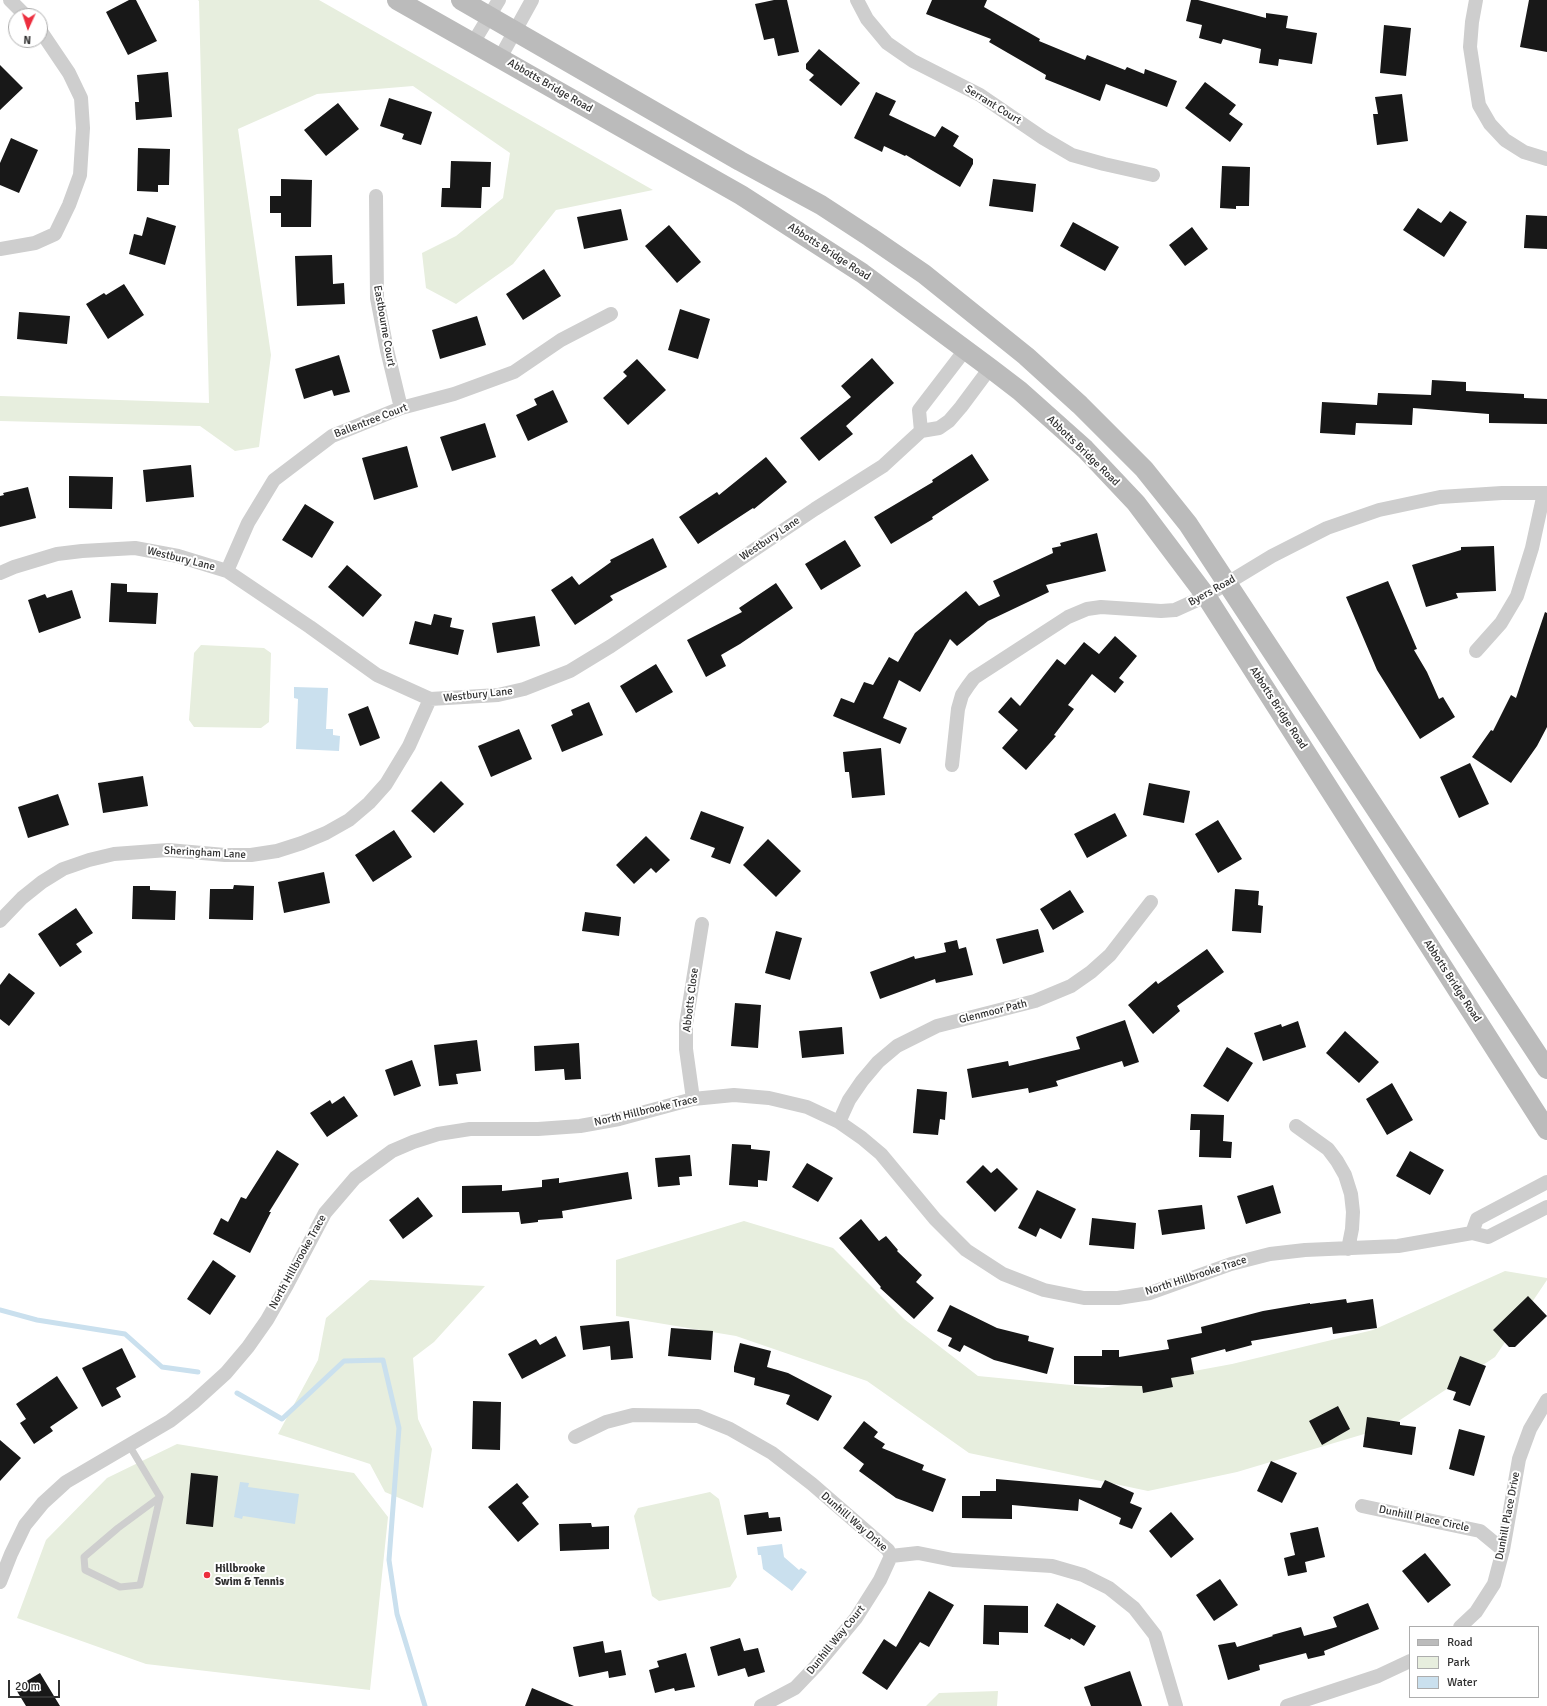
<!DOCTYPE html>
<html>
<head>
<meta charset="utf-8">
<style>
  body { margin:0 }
  #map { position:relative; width:1547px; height:1706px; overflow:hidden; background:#fff; font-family:Signika,sans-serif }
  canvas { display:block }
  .legend { position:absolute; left:1409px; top:1626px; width:130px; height:72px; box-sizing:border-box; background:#fff; border:1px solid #adadad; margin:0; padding:5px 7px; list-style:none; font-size:12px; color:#313131 }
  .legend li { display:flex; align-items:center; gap:8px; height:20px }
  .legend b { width:20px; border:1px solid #adadad }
  .north { position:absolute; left:8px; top:8px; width:40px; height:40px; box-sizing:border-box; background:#fff; border:1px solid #adadad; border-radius:50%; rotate:183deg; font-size:11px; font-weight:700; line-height:16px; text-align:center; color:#313131 }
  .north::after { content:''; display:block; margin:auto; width:14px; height:18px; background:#ec2e3e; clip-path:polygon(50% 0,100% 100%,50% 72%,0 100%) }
  .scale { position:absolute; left:8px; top:1680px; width:52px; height:18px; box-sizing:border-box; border:2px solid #313131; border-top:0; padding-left:5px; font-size:12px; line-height:14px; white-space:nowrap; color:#313131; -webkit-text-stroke:3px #fff; paint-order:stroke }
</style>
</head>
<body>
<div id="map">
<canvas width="1547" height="1706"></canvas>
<ul class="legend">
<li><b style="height:5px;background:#bbb"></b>Road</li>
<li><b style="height:11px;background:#e7eede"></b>Park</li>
<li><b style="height:11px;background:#cae0ee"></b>Water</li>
</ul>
<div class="north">N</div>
<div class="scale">20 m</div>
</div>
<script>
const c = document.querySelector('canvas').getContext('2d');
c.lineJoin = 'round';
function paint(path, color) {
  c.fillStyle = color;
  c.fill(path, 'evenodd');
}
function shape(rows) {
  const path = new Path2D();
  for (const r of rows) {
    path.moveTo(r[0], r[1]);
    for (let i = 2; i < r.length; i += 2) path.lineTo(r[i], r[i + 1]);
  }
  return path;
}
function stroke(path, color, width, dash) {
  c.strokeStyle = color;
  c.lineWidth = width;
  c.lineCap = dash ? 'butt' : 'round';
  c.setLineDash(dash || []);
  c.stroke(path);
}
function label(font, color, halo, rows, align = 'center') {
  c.font = font + ' Signika,sans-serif';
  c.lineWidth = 4;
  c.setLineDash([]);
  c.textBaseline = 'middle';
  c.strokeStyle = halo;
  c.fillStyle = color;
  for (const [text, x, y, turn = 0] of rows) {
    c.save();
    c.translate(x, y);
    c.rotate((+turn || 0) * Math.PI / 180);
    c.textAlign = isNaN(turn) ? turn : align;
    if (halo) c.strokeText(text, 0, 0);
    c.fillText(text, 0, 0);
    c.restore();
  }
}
paint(shape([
  [198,0,319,0,653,190,556,210,513,264,456,304,426,288,422,253,456,236,503,198,510,153,413,86,317,94,238,129,271,355,259,447,235,451,200,426,0,421,0,396,209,403,199,1],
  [201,645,264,648,271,653,269,722,261,728,194,727,189,720,194,653],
  [744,1221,833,1248,904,1319,978,1376,1102,1388,1232,1364,1373,1330,1505,1271,1547,1278,1547,1280,1495,1357,1391,1426,1237,1472,1148,1491,969,1453,867,1381,736,1336,616,1316,616,1260],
  [370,1280,485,1286,434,1342,413,1358,418,1419,432,1449,423,1508,385,1492,370,1464,278,1434,318,1360,326,1318],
  [177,1444,354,1473,388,1517,370,1690,146,1664,17,1618,46,1540,107,1478],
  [710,1492,719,1499,737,1577,730,1587,659,1601,652,1596,634,1516,638,1508],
  [998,1691,997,1706,926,1706,939,1693]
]), '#e7eede');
paint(shape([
  [294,687,328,688,326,729,333,729,333,735,340,736,339,751,296,749,298,699,294,698],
  [240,1482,249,1483,248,1487,299,1494,295,1524,243,1516,242,1519,234,1517],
  [782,1544,784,1557,799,1570,801,1568,807,1572,792,1591,763,1569,761,1555,758,1555,757,1547]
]), '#cae0ee');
stroke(shape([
  [0,1310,37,1320,125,1334,162,1367,198,1372],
  [237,1393,282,1419,344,1361,383,1360,399,1428,389,1560,397,1614,425,1706]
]), '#cae0ee', 5);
paint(shape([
  [129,0,136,0,157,41,128,55,106,12],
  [774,0,787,0,799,52,778,56,774,38,764,40,755,4],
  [932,0,987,0,984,7,1040,39,1039,41,1085,60,1087,55,1125,70,1127,67,1144,74,1145,69,1177,81,1167,107,1106,84,1100,101,1045,79,1046,75,989,42,991,39,926,14],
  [1191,0,1198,0,1266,18,1266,13,1288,16,1286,28,1317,33,1312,64,1279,59,1278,66,1259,63,1261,49,1223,39,1221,44,1199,38,1202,25,1186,21],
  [1529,0,1547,0,1547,52,1520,47],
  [1384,25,1411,28,1406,76,1380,73],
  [819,49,860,83,841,106,809,80,814,75,806,69,806,64],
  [0,65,23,88,0,110],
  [168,72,172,117,136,120,135,102,139,102,137,75],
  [1205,82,1236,105,1229,114,1243,124,1230,142,1185,108],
  [876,92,896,101,889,115,935,137,942,126,959,136,953,146,973,159,973,164,960,187,906,155,905,156,884,146,882,152,854,138],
  [1402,94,1408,141,1377,145,1373,114,1378,114,1375,97],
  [389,98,432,112,421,145,402,139,404,134,380,126],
  [338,103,359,129,326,156,304,130],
  [11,138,38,150,19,193,0,185,0,163],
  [138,148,170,149,169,185,158,185,158,192,137,191],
  [451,161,491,162,490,187,482,187,481,208,441,207,442,188,450,188],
  [1222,166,1250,167,1249,206,1236,206,1236,209,1220,208],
  [281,179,312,180,311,227,281,227,281,213,270,213,270,196,281,196],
  [993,179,1036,184,1033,212,989,206],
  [1418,208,1441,223,1450,211,1467,222,1444,257,1403,230],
  [621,209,628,240,584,249,577,217],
  [1526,215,1547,216,1547,249,1524,248],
  [147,217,176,226,165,265,129,254,134,234,142,236],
  [1073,222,1119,247,1105,271,1060,246],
  [669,225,701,262,677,283,645,246],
  [1192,227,1208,249,1185,266,1169,245],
  [332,255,333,284,344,283,345,304,297,306,295,256],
  [544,269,561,296,523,320,506,294],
  [124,284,144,315,108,339,86,304,104,293,106,295],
  [680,309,710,319,698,359,668,350],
  [19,312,70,316,67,344,17,339],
  [477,316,486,345,440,359,432,330],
  [339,355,350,392,334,396,332,390,304,399,295,369],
  [872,358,894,383,846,426,853,434,819,461,800,438,851,397,841,386],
  [637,359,666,390,628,425,603,398,627,376,623,372],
  [1432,380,1466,382,1466,391,1524,394,1524,398,1547,399,1547,424,1489,423,1489,414,1413,408,1412,425,1356,423,1355,435,1320,433,1322,402,1377,405,1378,393,1431,395],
  [553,390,568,422,528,441,516,415,537,405,534,399],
  [485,423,496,457,452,471,440,437],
  [407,446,418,487,374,500,362,458],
  [972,454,989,480,932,517,933,519,891,544,874,517,933,482,932,480],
  [766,457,787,482,754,509,753,508,698,544,679,517,717,492,719,495],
  [191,465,194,497,146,502,143,470],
  [69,476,113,477,112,509,69,508],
  [28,487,36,518,0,527,0,496,4,495,3,493],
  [305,504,334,522,312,558,282,540],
  [1097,533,1106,571,1046,585,1049,592,988,621,957,646,950,639,920,692,899,680,883,718,907,728,900,744,833,716,841,698,854,703,864,682,873,685,889,657,898,662,915,633,966,591,979,606,1000,596,993,581,1053,553,1052,548,1061,546,1060,543],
  [653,538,667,567,610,596,613,600,575,625,551,590,572,576,579,585,611,562,610,560],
  [845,540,861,566,821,590,805,564],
  [1494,546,1496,591,1456,593,1458,598,1426,607,1412,565,1461,550,1461,547],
  [347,565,382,595,363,617,328,587],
  [1388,581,1417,649,1414,650,1427,672,1439,699,1443,697,1455,717,1420,739,1377,670,1346,597],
  [111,583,127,584,127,592,158,593,156,624,109,622],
  [776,583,793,608,740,644,721,655,726,666,706,677,687,640,742,612,739,608],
  [72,590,81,618,39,633,28,600,45,594,47,598],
  [1545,612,1547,613,1547,727,1537,746,1511,783,1472,757,1491,730,1493,731,1511,695,1516,698],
  [434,614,452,618,450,627,464,630,458,655,409,644,415,621,431,625],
  [535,616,540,646,497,653,492,623],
  [1115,636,1137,656,1119,678,1124,682,1115,693,1092,674,1068,705,1074,709,1054,735,1056,736,1026,770,1002,748,1018,730,998,712,1011,697,1020,706,1057,659,1065,665,1084,642,1099,654],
  [656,664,673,692,636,713,620,686],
  [589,702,603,735,562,752,551,725,573,715,571,710],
  [368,706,380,738,360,746,348,714],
  [519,729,532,759,491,777,478,746],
  [881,748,885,795,852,798,849,772,845,772,843,752],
  [1470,763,1489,804,1459,818,1440,777],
  [143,776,148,806,103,813,98,783],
  [441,781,464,804,434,833,411,811],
  [1149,783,1190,791,1184,823,1143,815],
  [58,794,69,825,28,838,18,807],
  [701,811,744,827,730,864,711,857,715,848,690,839],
  [1115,813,1127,836,1087,858,1074,834],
  [1218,820,1242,859,1218,873,1195,834],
  [394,830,412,857,373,882,355,855],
  [646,836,670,860,656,873,651,868,634,884,616,865],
  [768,839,801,871,776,897,743,865],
  [324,872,330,903,284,913,278,882],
  [234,885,254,886,253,920,209,919,210,889,233,889],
  [133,886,150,886,150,890,176,891,175,920,132,919],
  [1235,889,1259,891,1258,905,1263,906,1261,933,1232,931],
  [1070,890,1084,912,1053,930,1040,909],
  [76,908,93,933,76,944,82,952,60,967,38,934],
  [585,912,621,917,619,936,582,931],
  [1038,929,1044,952,1003,964,996,939],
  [776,931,802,938,790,980,765,973],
  [957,940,959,949,966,947,973,975,936,983,935,979,880,999,870,972,914,956,915,959,946,952,944,943],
  [1207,949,1224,972,1177,1006,1180,1011,1153,1034,1128,1005,1156,981,1158,984],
  [9,973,35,993,9,1026,0,1019,0,985],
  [735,1003,761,1005,758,1048,731,1046],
  [1125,1020,1139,1062,1124,1067,1122,1061,1056,1081,1058,1086,1029,1093,1028,1088,972,1098,967,1069,1008,1061,1009,1066,1080,1049,1076,1037],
  [1298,1021,1306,1047,1263,1061,1254,1033,1281,1024,1282,1027],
  [842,1027,844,1054,802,1058,799,1031],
  [1345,1031,1379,1062,1359,1083,1326,1053],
  [477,1040,481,1071,456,1074,458,1084,439,1086,434,1045],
  [579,1043,581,1079,565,1080,564,1069,535,1071,534,1046],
  [1227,1047,1253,1063,1228,1102,1203,1086],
  [412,1060,421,1086,394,1096,385,1070],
  [1392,1083,1413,1120,1387,1135,1366,1099],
  [917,1089,947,1092,945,1120,940,1119,938,1135,913,1133],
  [344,1096,358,1116,327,1137,310,1113,330,1100,332,1104],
  [1191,1114,1224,1115,1223,1141,1232,1142,1231,1158,1199,1157,1200,1130,1190,1130],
  [732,1144,751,1145,751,1149,770,1151,767,1181,758,1180,758,1187,729,1185],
  [277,1150,299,1164,269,1212,271,1212,250,1253,213,1234,221,1218,228,1222,241,1197,246,1199],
  [1410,1151,1444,1170,1430,1195,1396,1176],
  [690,1155,692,1176,679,1177,680,1185,658,1187,655,1158],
  [807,1163,833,1178,818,1202,792,1187],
  [983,1165,991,1173,997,1168,1018,1189,995,1212,966,1182],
  [628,1172,632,1199,562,1211,563,1218,538,1220,538,1222,521,1224,519,1212,462,1213,462,1186,502,1185,502,1191,542,1187,542,1180,559,1178,559,1183],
  [1273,1185,1281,1213,1246,1224,1237,1196],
  [1037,1190,1076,1209,1061,1239,1040,1228,1036,1237,1018,1228],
  [418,1197,433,1216,403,1239,389,1220],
  [1202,1205,1205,1229,1162,1235,1158,1210],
  [1092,1218,1136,1223,1134,1249,1089,1245],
  [861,1219,879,1241,886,1236,898,1250,897,1251,922,1275,916,1282,934,1298,914,1319,880,1288,881,1287,839,1238],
  [213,1260,236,1276,210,1315,187,1299],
  [1528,1296,1547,1316,1515,1347,1509,1347,1493,1330],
  [1346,1299,1347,1303,1373,1299,1377,1328,1333,1334,1332,1327,1251,1341,1252,1345,1226,1352,1225,1349,1191,1358,1194,1374,1171,1378,1173,1387,1143,1393,1142,1386,1074,1384,1074,1356,1102,1356,1102,1350,1119,1350,1119,1357,1169,1349,1167,1340,1202,1333,1201,1327,1263,1311,1310,1303,1310,1304],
  [950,1305,997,1328,1029,1336,1028,1341,1054,1348,1047,1374,994,1360,964,1345,960,1352,948,1346,952,1338,937,1331],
  [629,1321,633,1358,611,1360,610,1346,583,1350,580,1326],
  [671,1328,713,1331,711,1360,668,1356],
  [556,1336,566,1356,522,1379,508,1354,536,1339,540,1345],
  [740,1343,771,1351,767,1367,788,1373,832,1396,818,1421,786,1404,790,1395,754,1385,755,1378,734,1372,734,1367],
  [122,1348,136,1377,116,1388,121,1397,102,1407,82,1368],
  [1460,1356,1486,1366,1470,1406,1453,1400,1456,1392,1447,1389],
  [57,1376,78,1408,50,1427,53,1431,34,1444,20,1423,26,1419,16,1404],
  [473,1401,501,1402,500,1450,472,1449],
  [1338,1406,1350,1429,1322,1445,1309,1421],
  [1367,1417,1400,1422,1400,1425,1416,1427,1412,1455,1363,1447],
  [864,1421,878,1432,874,1437,885,1444,882,1448,924,1465,922,1470,946,1479,933,1512,896,1498,859,1471,864,1464,843,1448],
  [1459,1429,1485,1436,1474,1476,1449,1469],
  [0,1440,21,1458,0,1481],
  [1271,1461,1297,1473,1282,1503,1257,1491],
  [191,1473,218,1476,213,1527,186,1524],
  [996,1479,1101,1488,1105,1480,1134,1493,1130,1503,1142,1508,1132,1529,1119,1524,1121,1518,1079,1499,1078,1511,1012,1505,1012,1519,962,1518,962,1496,980,1496,980,1491,996,1491],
  [517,1483,529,1497,522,1503,539,1524,518,1542,488,1507],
  [768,1512,769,1518,780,1517,782,1531,747,1535,744,1515],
  [1171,1512,1194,1539,1171,1558,1149,1531],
  [591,1523,592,1527,609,1526,609,1549,560,1551,559,1524],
  [1318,1527,1325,1557,1305,1562,1307,1572,1288,1576,1284,1558,1295,1555,1290,1533],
  [1425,1553,1451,1585,1428,1603,1402,1571],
  [1220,1579,1238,1605,1214,1621,1196,1595],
  [929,1591,954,1605,929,1647,920,1642,887,1690,862,1673,884,1639,896,1647],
  [1057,1603,1096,1626,1084,1646,1071,1638,1070,1640,1044,1626],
  [1368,1603,1379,1629,1324,1651,1325,1655,1308,1659,1306,1653,1259,1665,1260,1670,1228,1680,1218,1645,1235,1642,1237,1647,1273,1636,1272,1635,1301,1627,1304,1636,1337,1627,1333,1617],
  [984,1605,1028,1606,1028,1633,999,1632,999,1645,983,1644],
  [740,1638,744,1651,758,1648,765,1672,748,1677,745,1668,718,1676,710,1647],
  [603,1641,605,1653,621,1650,626,1675,609,1678,608,1671,579,1677,573,1647],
  [686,1653,695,1687,675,1691,674,1688,655,1693,649,1670,659,1667,657,1661],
  [1130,1671,1142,1706,1091,1706,1084,1687],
  [40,1673,60,1706,26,1706,15,1688],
  [532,1688,574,1706,525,1706]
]), '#181818');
stroke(shape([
  [129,1445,160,1497,140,1585,120,1587,85,1570,84,1557,118,1528,160,1497]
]), '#cecece', 7);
stroke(shape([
  [10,0,26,16],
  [857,0,867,19,887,43,913,61,980,95,1043,138,1072,155,1104,164,1153,175],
  [1476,0,1472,22,1470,47,1479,105,1490,124,1505,140,1524,152,1547,159],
  [473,43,499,0],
  [500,58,532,0],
  [376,196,377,298,387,350,401,408],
  [0,249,35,243,55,234,69,205,80,175,83,128,81,98,69,73,40,30],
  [921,431,919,410,965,350],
  [227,571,248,523,274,480,332,436,401,408,454,394,514,372,561,340,611,314],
  [0,573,14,567,57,554,82,551,135,548,178,556,227,571,310,627,377,675,430,699,498,695,524,689,570,671,611,646,815,509,883,466,921,431,939,428,949,421,961,407,990,368],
  [1476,651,1501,623,1517,596,1532,548,1544,493],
  [952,765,958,709,962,695,968,686,974,678,1068,617,1087,609,1101,607,1161,611,1175,610,1206,596,1272,556,1327,528,1379,510,1440,497,1502,493,1547,493],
  [0,921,22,898,42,882,63,869,89,860,114,854,168,850,225,855,251,855,277,851,302,843,326,833,349,820,369,803,386,784,409,746,430,699],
  [693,1099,686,1049,686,1024,702,924],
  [839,1122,849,1100,862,1081,878,1062,897,1046,937,1026,1035,1001,1071,986,1091,972,1110,955,1151,902],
  [1296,1126,1328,1149,1337,1161,1345,1175,1351,1194,1353,1212,1352,1229,1348,1249],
  [1472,1233,1477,1219,1547,1182],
  [575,1437,606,1422,633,1415,698,1416,730,1429,772,1453,812,1484,888,1550,891,1556,918,1553,953,1560,1052,1566,1083,1575,1109,1588,1134,1608,1155,1635,1176,1706],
  [1362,1506,1480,1531,1503,1550],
  [0,1582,11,1554,25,1525,43,1503,66,1482,170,1421,193,1403,226,1373,248,1347,267,1320,287,1285,325,1213,355,1178,392,1151,413,1142,438,1134,470,1129,538,1129,580,1126,619,1119,693,1099,734,1095,769,1098,807,1107,839,1122,862,1138,881,1154,935,1219,966,1250,1003,1274,1044,1290,1084,1298,1118,1298,1150,1293,1231,1264,1270,1254,1305,1250,1398,1246,1472,1233,1488,1237,1547,1207],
  [1460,1627,1476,1612,1494,1584,1503,1550,1519,1459,1530,1429,1547,1400],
  [761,1706,795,1688,816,1666,856,1618,880,1580,891,1556],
  [1287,1706,1378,1676,1410,1661]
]), '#cecece', 14);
stroke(shape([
  [397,0,741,195,862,273,990,368,1020,391,1085,449,1136,503,1206,596,1547,1130],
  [461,0,740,161,821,205,870,237,924,274,1026,356,1080,405,1144,469,1188,524,1547,1069]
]), '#bbb', 20);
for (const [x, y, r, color] of [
  [207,1575,4,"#ec2e3e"]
]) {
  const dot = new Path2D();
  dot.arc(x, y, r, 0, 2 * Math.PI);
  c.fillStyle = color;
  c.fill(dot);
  stroke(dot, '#fff', 1.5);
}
label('11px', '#313131', '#fff', [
  ["Abbotts Bridge Road",550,86,30],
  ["Serrant Court",993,105,32],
  ["Abbotts Bridge Road",829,252,33],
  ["Eastbourne Court",384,326,80],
  ["Ballentree Court",371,421,-21],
  ["Abbotts Bridge Road",1083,451,44],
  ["Westbury Lane",770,539,-34],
  ["Westbury Lane",181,559,14],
  ["Byers Road",1212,591,-29],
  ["Westbury Lane",478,695,-6],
  ["Abbotts Bridge Road",1278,708,57],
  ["Sheringham Lane",205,853,3],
  ["Abbotts Bridge Road",1452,981,57],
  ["Abbotts Close",691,1000,-83],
  ["Glenmoor Path",993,1012,-14],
  ["North Hillbrooke Trace",646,1111,-13],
  ["North Hillbrooke Trace",298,1262,-61],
  ["North Hillbrooke Trace",1196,1276,-18],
  ["Dunhill Place Drive",1508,1516,-79],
  ["Dunhill Place Circle",1424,1519,12],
  ["Dunhill Way Drive",854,1522,41],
  ["Dunhill Way Court",836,1640,-51]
]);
label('bold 11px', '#313131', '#fff', [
  ["Hillbrooke",215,1569],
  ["Swim & Tennis",215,1582]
], 'left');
</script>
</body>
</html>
